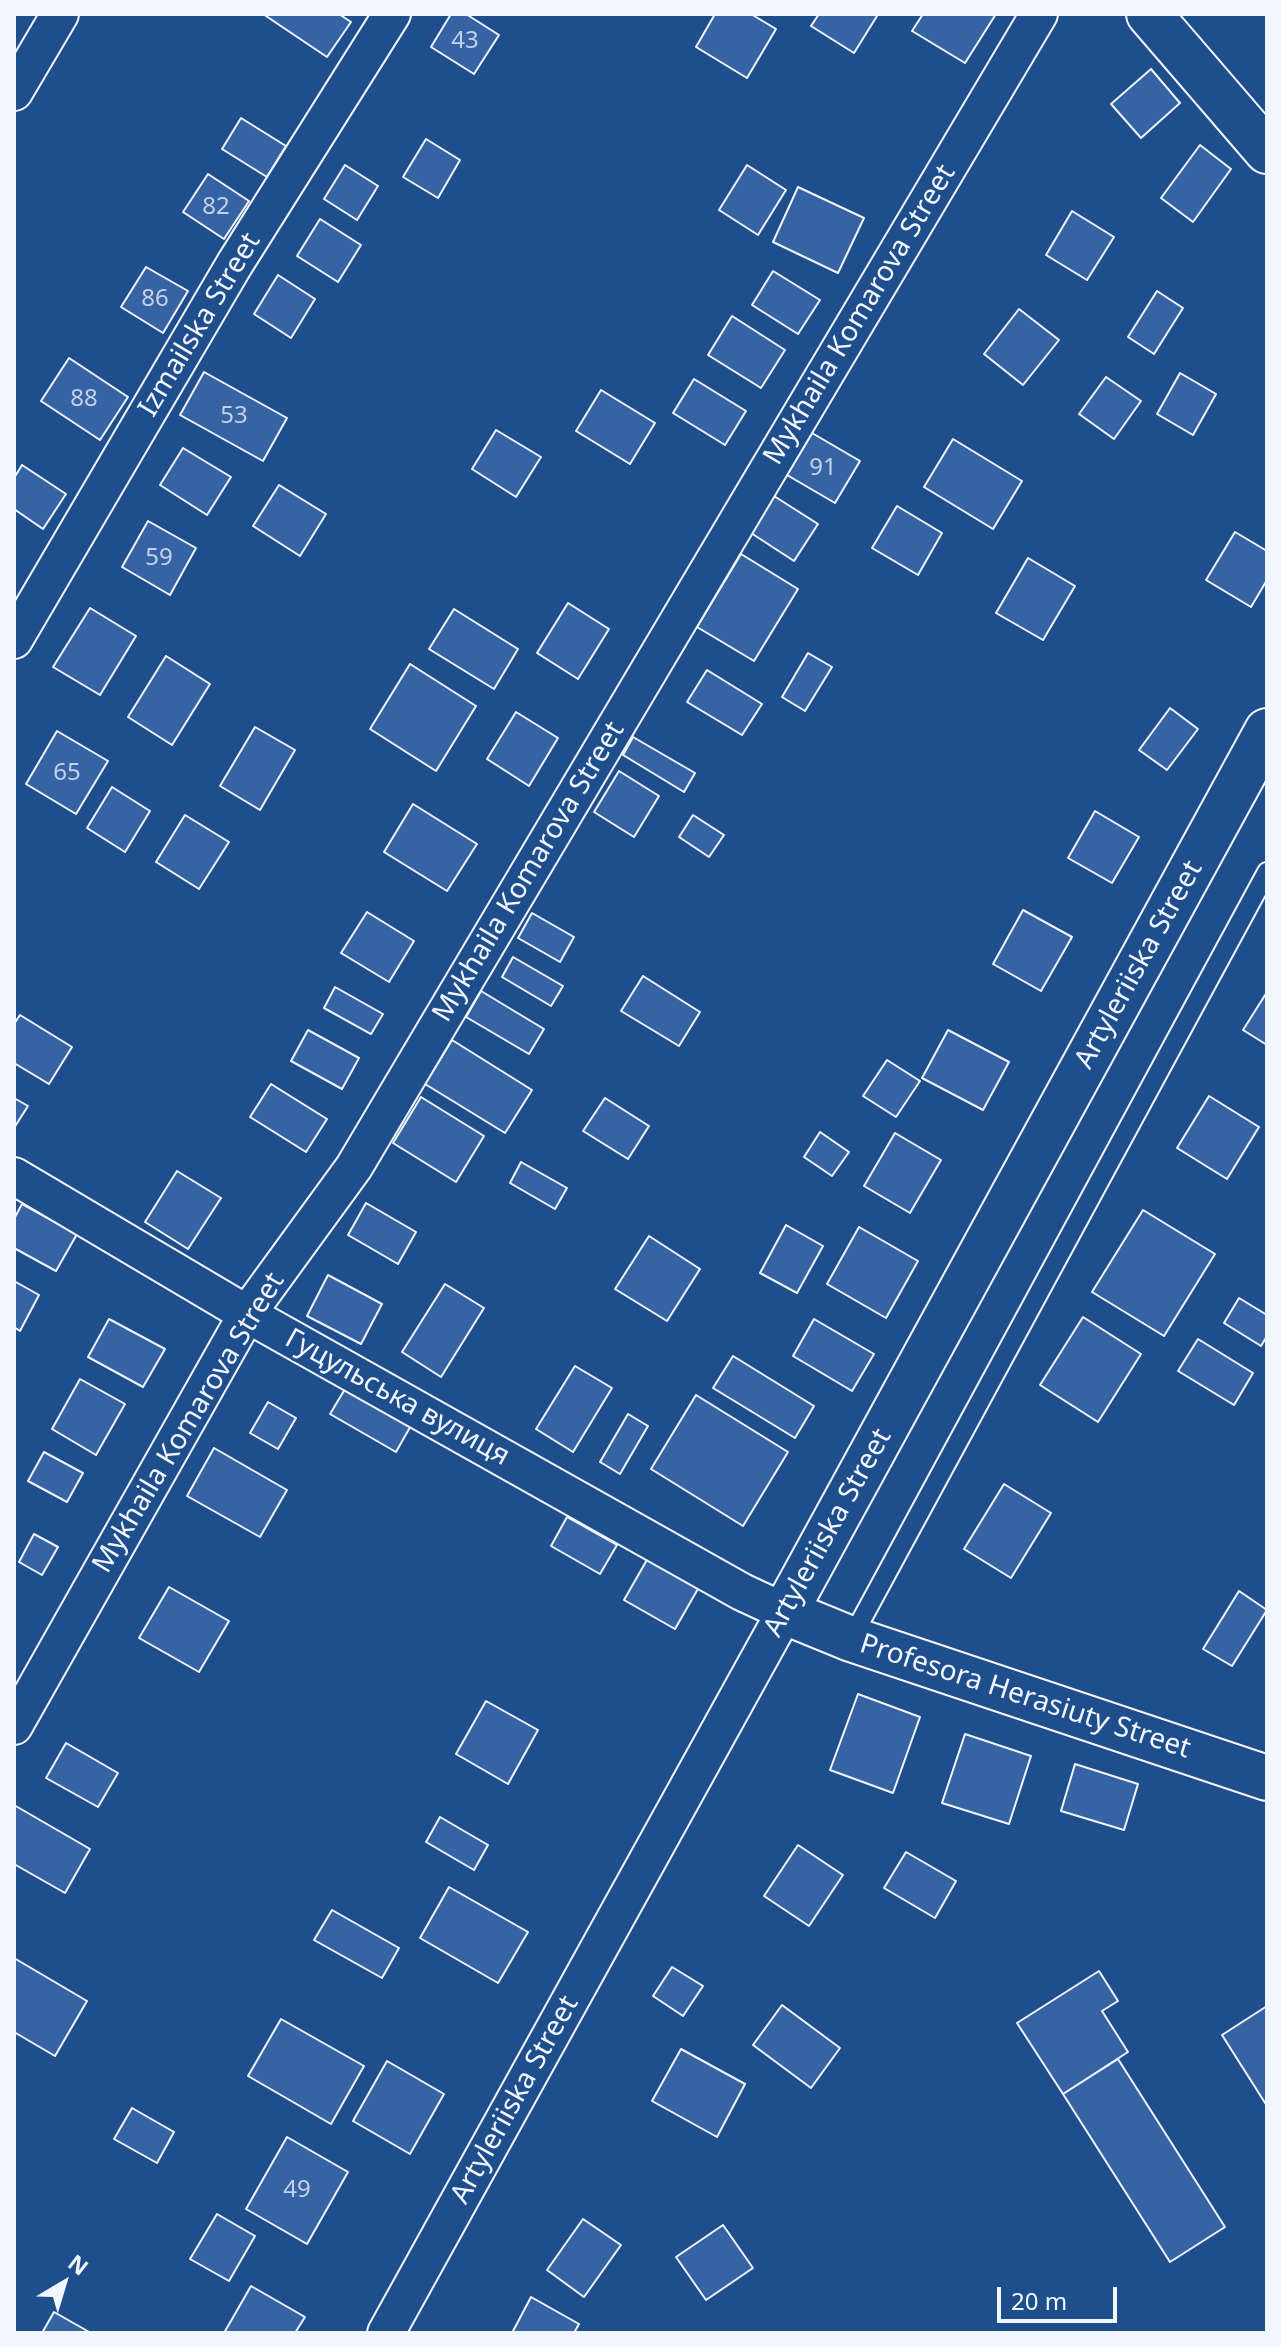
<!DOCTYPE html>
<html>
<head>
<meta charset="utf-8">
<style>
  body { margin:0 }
  #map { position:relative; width:1281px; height:2347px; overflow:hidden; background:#1f4e8c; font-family:"Noto Sans",sans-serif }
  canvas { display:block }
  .frame { position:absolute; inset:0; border:16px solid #f2f6ff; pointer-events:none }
  .north { position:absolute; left:24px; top:2243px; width:80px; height:80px; -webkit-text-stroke:6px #1f4e8c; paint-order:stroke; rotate:38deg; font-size:22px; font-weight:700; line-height:32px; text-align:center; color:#f2f6ff }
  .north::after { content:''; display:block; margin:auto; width:28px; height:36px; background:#f2f6ff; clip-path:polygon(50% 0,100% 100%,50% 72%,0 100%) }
  .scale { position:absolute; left:997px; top:2287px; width:120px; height:36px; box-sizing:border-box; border:4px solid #f2f6ff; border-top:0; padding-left:10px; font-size:24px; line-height:28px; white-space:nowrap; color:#f2f6ff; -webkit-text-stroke:6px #1f4e8c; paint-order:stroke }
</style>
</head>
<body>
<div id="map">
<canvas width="1281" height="2347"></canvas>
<div class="frame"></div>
<div class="north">N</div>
<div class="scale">20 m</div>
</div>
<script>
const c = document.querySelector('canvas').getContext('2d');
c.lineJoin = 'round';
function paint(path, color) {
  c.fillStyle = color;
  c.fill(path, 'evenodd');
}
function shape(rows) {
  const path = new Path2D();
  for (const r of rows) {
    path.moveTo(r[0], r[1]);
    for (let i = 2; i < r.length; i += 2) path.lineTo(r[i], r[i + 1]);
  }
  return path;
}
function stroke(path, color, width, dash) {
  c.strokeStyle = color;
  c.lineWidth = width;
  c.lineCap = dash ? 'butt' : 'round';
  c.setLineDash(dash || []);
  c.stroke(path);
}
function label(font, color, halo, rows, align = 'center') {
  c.font = font + ' "Noto Sans",sans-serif';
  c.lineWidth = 6;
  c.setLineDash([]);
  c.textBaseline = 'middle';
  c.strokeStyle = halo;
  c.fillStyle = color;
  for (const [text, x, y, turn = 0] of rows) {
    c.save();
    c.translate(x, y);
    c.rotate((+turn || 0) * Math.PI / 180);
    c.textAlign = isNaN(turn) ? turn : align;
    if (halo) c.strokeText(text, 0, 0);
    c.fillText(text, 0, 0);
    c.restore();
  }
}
const building = shape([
  [263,14,339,14,351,22,327,57,263,14],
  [451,14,466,14,499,35,474,74,431,47,451,14],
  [715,14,751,14,776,29,747,78,696,47,715,14],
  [819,14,874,14,877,16,854,53,811,26,819,14],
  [923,14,996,14,965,63,912,31,923,14],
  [1151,69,1180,103,1141,138,1111,104,1151,69],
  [241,118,286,146,267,177,222,149,241,118],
  [426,139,460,160,438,198,403,177,426,139],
  [1200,145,1231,169,1193,222,1161,198,1200,145],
  [345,165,378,186,357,220,324,199,345,165],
  [747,165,786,190,758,235,719,210,747,165],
  [208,174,249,201,224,239,183,212,208,174],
  [798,187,864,218,838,273,773,242,798,187],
  [1072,211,1114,237,1087,280,1046,255,1072,211],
  [320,219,361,245,338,282,297,256,320,219],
  [146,267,188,291,163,333,121,307,146,267],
  [773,271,820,300,798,334,752,305,773,271],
  [278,275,315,299,291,338,254,314,278,275],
  [1157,291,1183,308,1154,354,1128,337,1157,291],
  [1019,309,1059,340,1023,385,984,354,1019,309],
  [732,316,785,350,761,388,708,355,732,316],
  [69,358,128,397,100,440,41,401,69,358],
  [204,372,287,418,263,461,180,415,204,372],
  [1180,373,1216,394,1193,435,1157,414,1180,373],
  [1106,377,1141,401,1114,439,1079,414,1106,377],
  [694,379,746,411,725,445,673,413,694,379],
  [601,390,655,423,630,464,576,431,601,390],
  [496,430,541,457,516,497,472,469,496,430],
  [812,433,860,461,835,503,787,475,812,433],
  [953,439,1022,481,993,529,924,487,953,439],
  [183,448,231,477,207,515,160,485,183,448],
  [22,465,66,494,43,529,14,509,14,478,22,465],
  [279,485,326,514,300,556,253,526,279,485],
  [774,496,818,524,794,561,751,533,774,496],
  [897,506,942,533,918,575,872,548,897,506],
  [148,521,196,548,170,595,122,567,148,521],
  [1235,532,1267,551,1267,580,1251,607,1206,580,1235,532],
  [741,554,798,589,754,661,697,627,741,554],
  [1028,558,1075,586,1043,640,996,613,1028,558],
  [568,603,609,629,578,679,537,653,568,603],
  [90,608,136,636,100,695,53,667,90,608],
  [454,609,518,649,494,689,429,649,454,609],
  [808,653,832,667,805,711,782,697,808,653],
  [166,656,210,684,172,745,128,717,166,656],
  [410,664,476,706,436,771,370,729,410,664],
  [707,670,762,704,742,735,687,702,707,670],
  [1170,708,1198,729,1167,770,1139,750,1170,708],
  [516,712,558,738,529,786,487,759,516,712],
  [255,727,295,750,260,810,220,786,255,727],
  [57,731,108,761,76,814,26,784,57,731],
  [633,737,695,773,684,792,623,755,633,737],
  [619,771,659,796,634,837,594,812,619,771],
  [112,787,150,811,125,852,87,828,112,787],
  [413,804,477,844,447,891,384,852,413,804],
  [1095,811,1139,837,1112,883,1068,858,1095,811],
  [185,815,229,842,199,889,156,862,185,815],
  [693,815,724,835,709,857,679,837,693,815],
  [1023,910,1072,937,1041,991,993,964,1023,910],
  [367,912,414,941,389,982,341,953,367,912],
  [532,913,574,937,560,962,518,938,532,913],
  [513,957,563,986,551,1006,502,977,513,957],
  [643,976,700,1012,679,1046,621,1011,643,976],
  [335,987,383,1014,371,1034,324,1008,335,987],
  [481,991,544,1029,529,1054,466,1017,481,991],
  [1267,992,1267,1045,1243,1030,1267,992],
  [20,1015,72,1047,49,1084,14,1063,14,1024,20,1015],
  [308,1030,359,1058,342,1089,291,1061,308,1030],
  [948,1030,1009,1062,983,1110,922,1078,948,1030],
  [452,1040,532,1090,505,1133,425,1084,452,1040],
  [887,1060,920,1081,896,1117,863,1096,887,1060],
  [271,1084,327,1119,306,1152,250,1117,271,1084],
  [1209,1096,1259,1127,1227,1179,1177,1148,1209,1096],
  [421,1097,484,1136,456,1182,393,1143,421,1097],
  [14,1098,28,1106,14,1128,14,1098],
  [605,1098,649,1126,628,1159,583,1131,605,1098],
  [820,1132,849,1152,832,1176,804,1157,820,1132],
  [895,1133,941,1160,910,1213,864,1186,895,1133],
  [521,1162,567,1188,555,1209,510,1183,521,1162],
  [177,1171,221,1198,188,1249,145,1222,177,1171],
  [366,1203,416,1232,398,1264,348,1235,366,1203],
  [22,1204,77,1234,56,1271,14,1248,14,1219,22,1204],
  [1143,1210,1215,1254,1164,1336,1092,1292,1143,1210],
  [786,1225,823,1246,797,1293,760,1273,786,1225],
  [859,1227,918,1261,886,1318,827,1284,859,1227],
  [649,1236,700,1269,667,1321,615,1289,649,1236],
  [328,1275,382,1304,361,1344,307,1316,328,1275],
  [14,1281,39,1295,20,1331,14,1327,14,1281],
  [445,1284,484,1308,441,1377,402,1352,445,1284],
  [1239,1298,1267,1315,1267,1336,1261,1346,1224,1323,1239,1298],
  [1083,1317,1141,1354,1098,1422,1040,1385,1083,1317],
  [109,1319,165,1349,143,1387,88,1357,109,1319],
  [814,1319,874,1354,852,1391,793,1356,814,1319],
  [1198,1339,1253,1373,1234,1405,1178,1371,1198,1339],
  [733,1356,814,1406,795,1438,713,1388,733,1356],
  [575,1366,612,1388,573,1452,536,1429,575,1366],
  [80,1379,125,1404,96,1455,52,1429,80,1379],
  [348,1384,413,1422,396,1452,330,1414,348,1384],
  [696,1395,788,1452,743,1526,651,1469,696,1395],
  [268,1402,296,1418,278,1449,250,1433,268,1402],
  [628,1414,648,1426,620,1474,600,1462,628,1414],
  [214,1448,287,1490,260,1537,187,1496,214,1448],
  [44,1452,83,1473,67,1502,28,1481,44,1452],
  [1004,1484,1051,1513,1011,1578,964,1549,1004,1484],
  [567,1517,617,1545,600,1574,551,1546,567,1517],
  [34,1534,58,1547,42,1575,19,1562,34,1534],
  [648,1558,699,1587,675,1629,624,1600,648,1558],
  [169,1587,229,1621,199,1672,139,1638,169,1587],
  [1239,1591,1267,1610,1232,1666,1203,1649,1239,1591],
  [858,1694,920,1717,893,1793,830,1770,858,1694],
  [486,1701,538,1730,508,1784,456,1754,486,1701],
  [965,1734,1031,1756,1009,1824,942,1803,965,1734],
  [66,1743,118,1773,98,1807,46,1778,66,1743],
  [1075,1764,1138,1784,1124,1830,1061,1811,1075,1764],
  [14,1805,90,1849,65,1893,14,1864,14,1805],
  [440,1817,488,1845,474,1870,426,1842,440,1817],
  [798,1845,843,1875,809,1926,764,1896,798,1845],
  [906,1852,956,1881,935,1918,884,1888,906,1852],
  [449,1887,528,1932,498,1983,420,1938,449,1887],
  [332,1910,399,1948,382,1978,314,1940,332,1910],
  [14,1958,87,2001,55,2056,14,2032,14,1958],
  [672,1967,703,1986,683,2016,653,1996,672,1967],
  [1099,1971,1118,2001,1102,2011,1128,2052,1063,2094,1017,2023,1099,1971],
  [782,2005,840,2048,811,2088,753,2045,782,2005],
  [1267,2006,1267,2106,1222,2035,1267,2006],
  [281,2019,364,2066,331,2124,248,2076,281,2019],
  [681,2049,745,2084,717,2137,652,2101,681,2049],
  [1118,2059,1225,2227,1170,2262,1063,2094,1118,2059],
  [387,2061,444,2094,410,2154,353,2121,387,2061],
  [132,2108,174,2132,157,2163,114,2139,132,2108],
  [287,2137,348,2172,307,2244,246,2209,287,2137],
  [217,2214,255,2236,229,2281,190,2259,217,2214],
  [583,2219,621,2245,584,2297,547,2270,583,2219],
  [723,2225,753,2268,706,2300,676,2257,723,2225],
  [251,2286,305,2317,295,2333,224,2333,251,2286],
  [531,2297,579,2324,574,2333,512,2333,531,2297],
  [54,2312,91,2333,42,2333,54,2312]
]);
paint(building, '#3563a3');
stroke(building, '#f2f6ff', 2);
const service = shape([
  [851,1639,1267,872]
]);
const minor = shape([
  [14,92,60,14],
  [14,640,234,265,392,14],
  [14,1176,247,1314,742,1592,785,1612,386,2333],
  [14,1726,247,1314,354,1167,1039,14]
]);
const tertiary = shape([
  [1149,14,1267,151],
  [1267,731,785,1612,851,1639,1267,1778]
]);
stroke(service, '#f2f6ff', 22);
stroke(minor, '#f2f6ff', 40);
stroke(tertiary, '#f2f6ff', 48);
stroke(service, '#1f4e8c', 18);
stroke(minor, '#1f4e8c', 36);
stroke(tertiary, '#1f4e8c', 44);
label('24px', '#c3d1e8', null, [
  ["43",465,41],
  ["82",216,207],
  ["86",155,299],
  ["88",84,399],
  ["53",234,416],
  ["91",823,468],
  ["59",159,558],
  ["65",67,773],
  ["49",297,2190]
]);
label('28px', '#f2f6ff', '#1f4e8c', [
  ["Mykhaila Komarova Street",860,315,-59],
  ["Izmailska Street",200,325,-59],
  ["Mykhaila Komarova Street",529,872,-59],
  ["Artyleriiska Street",1139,965,-61],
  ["Гуцульська вулиця",397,1398,29],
  ["Mykhaila Komarova Street",189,1423,-59],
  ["Artyleriiska Street",828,1533,-61],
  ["Profesora Herasiuty Street",1025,1697,18],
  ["Artyleriiska Street",515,2100,-61]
]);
</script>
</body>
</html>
